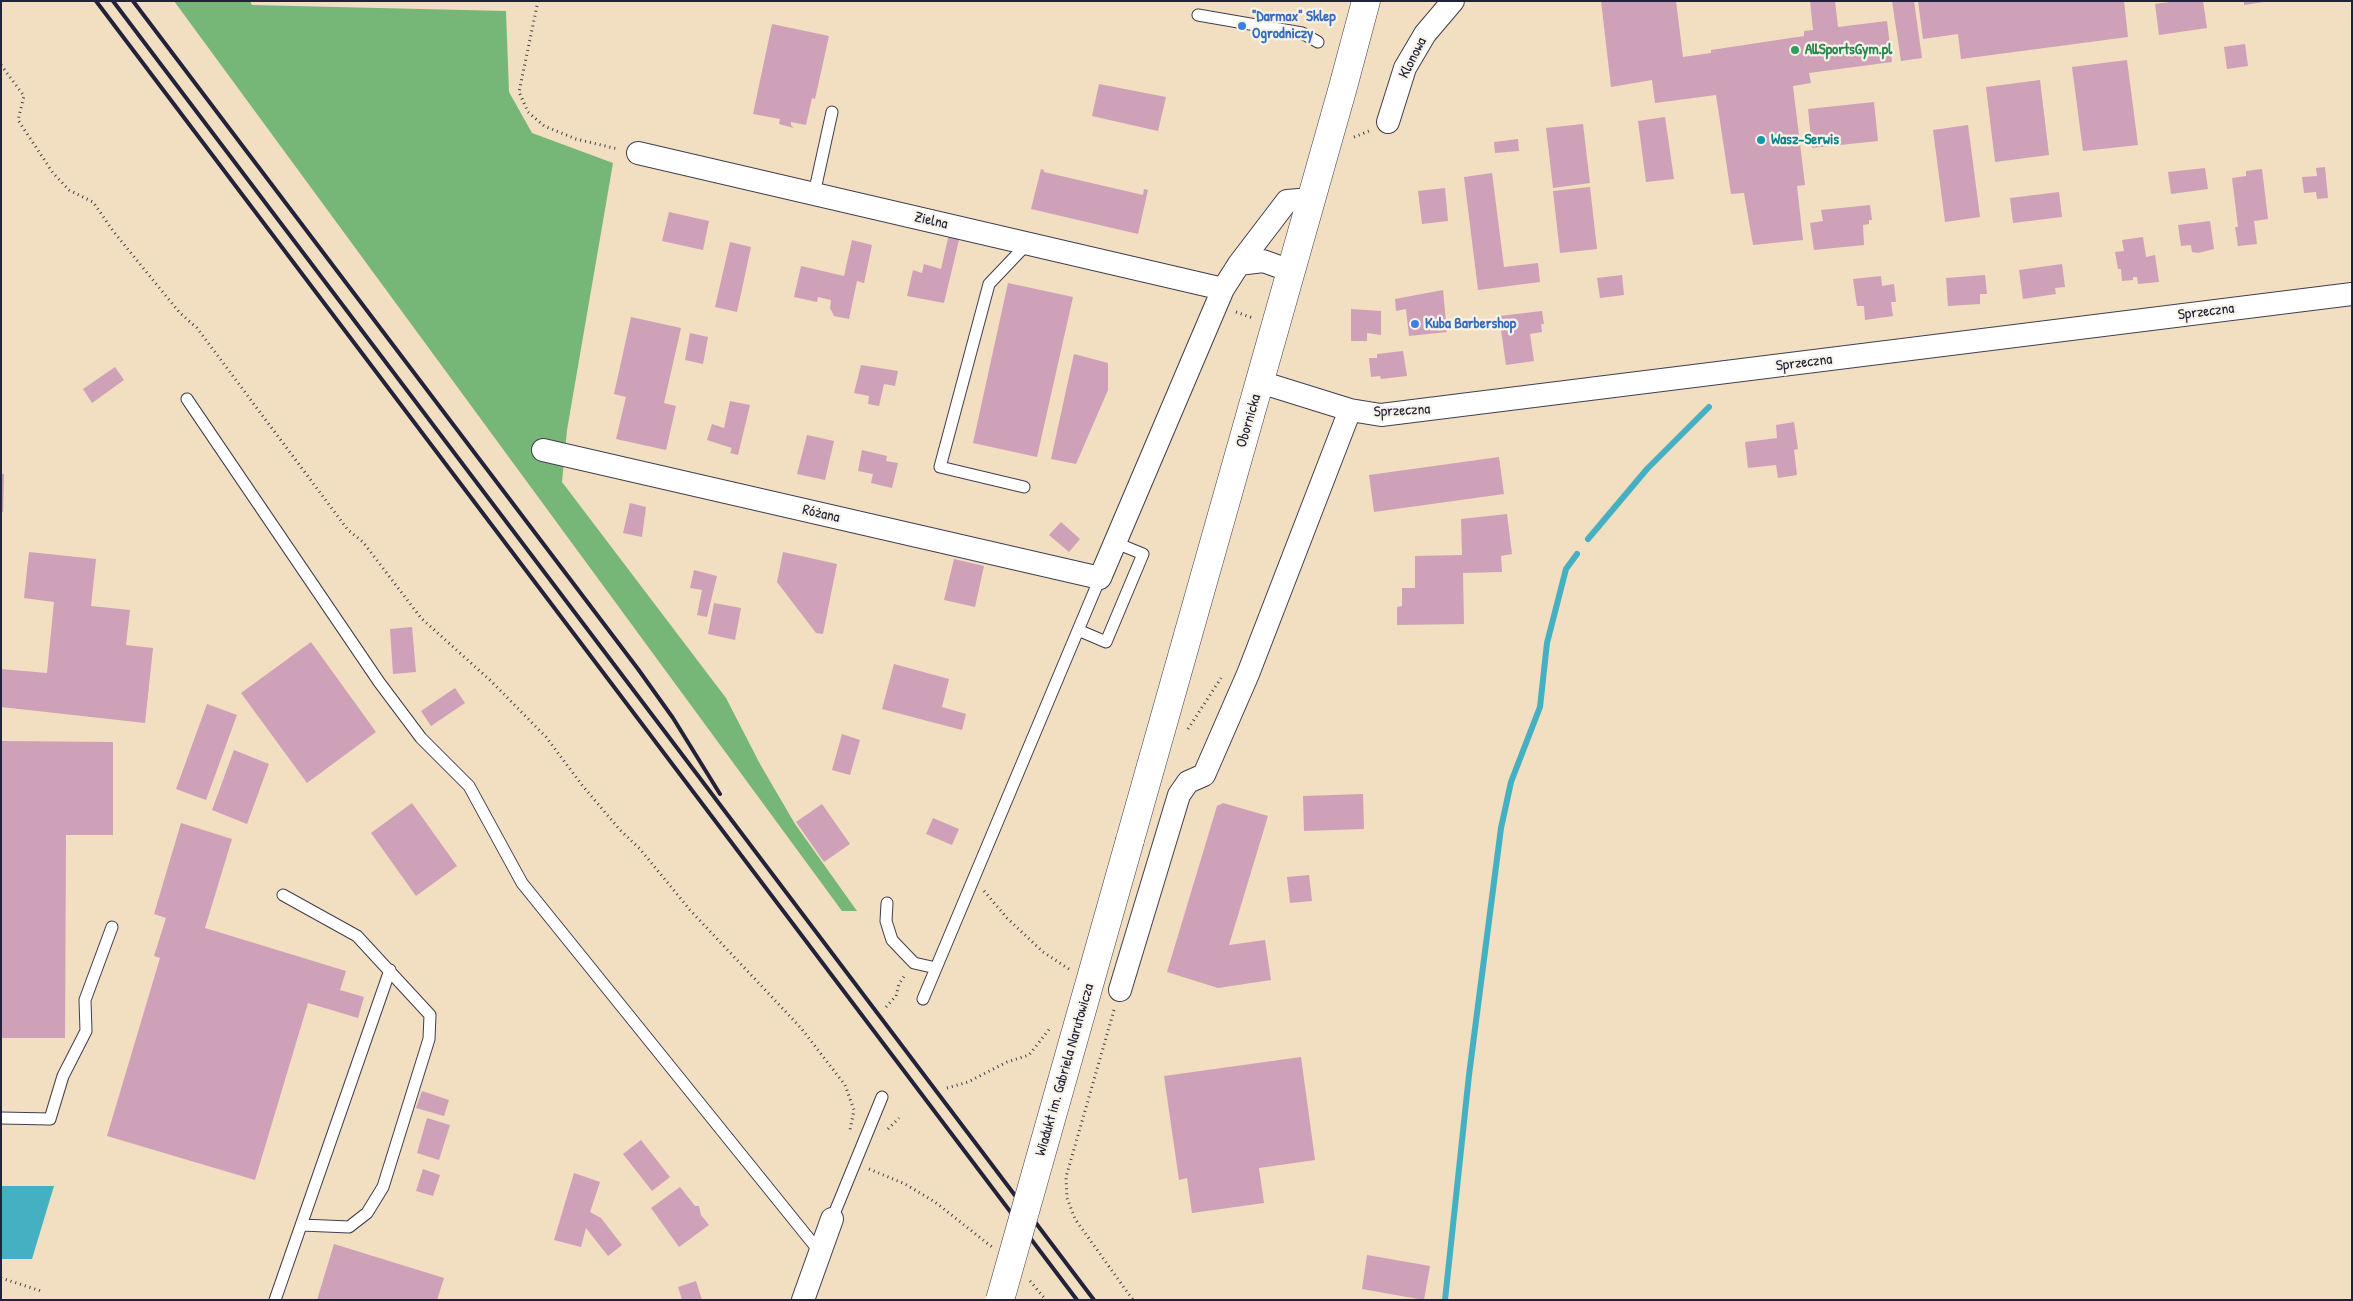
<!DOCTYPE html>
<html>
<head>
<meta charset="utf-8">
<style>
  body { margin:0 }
  #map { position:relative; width:2353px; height:1301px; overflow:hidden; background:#f2dec0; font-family:"Patrick Hand",sans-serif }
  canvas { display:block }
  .frame { position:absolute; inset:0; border:2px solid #22223b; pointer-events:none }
</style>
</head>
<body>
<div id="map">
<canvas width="2353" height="1301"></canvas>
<div class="frame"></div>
</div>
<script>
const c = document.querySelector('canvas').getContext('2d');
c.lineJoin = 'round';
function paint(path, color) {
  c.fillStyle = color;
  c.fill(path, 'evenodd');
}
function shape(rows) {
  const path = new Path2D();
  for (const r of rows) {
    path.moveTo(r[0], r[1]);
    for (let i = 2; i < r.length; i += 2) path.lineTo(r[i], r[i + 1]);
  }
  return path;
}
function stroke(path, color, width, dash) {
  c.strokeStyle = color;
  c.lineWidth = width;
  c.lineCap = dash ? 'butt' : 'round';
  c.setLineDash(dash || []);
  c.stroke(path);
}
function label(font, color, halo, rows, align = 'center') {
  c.font = font + ' "Patrick Hand",sans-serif';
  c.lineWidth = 4.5;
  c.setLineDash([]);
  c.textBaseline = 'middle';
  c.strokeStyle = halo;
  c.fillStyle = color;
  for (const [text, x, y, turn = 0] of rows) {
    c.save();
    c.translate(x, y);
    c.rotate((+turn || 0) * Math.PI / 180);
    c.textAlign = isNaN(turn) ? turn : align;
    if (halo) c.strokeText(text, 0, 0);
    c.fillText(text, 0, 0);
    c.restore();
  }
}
paint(shape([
  [174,1,250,1,252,5,506,11,509,92,532,133,613,163,567,430,562,482,726,698,760,764,795,824,857,911,842,911]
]), '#76b676');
paint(shape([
  [1,1186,54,1186,32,1259,1,1259]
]), '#44b0c2');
stroke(shape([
  [1588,539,1647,469,1709,407],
  [1445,1300,1469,1075,1501,828,1511,782,1540,707,1547,643,1566,569,1577,554]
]), '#44b0c2', 6);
paint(shape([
  [1601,1,1676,1,1683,57,1711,53,1711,50,1804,36,1804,31,1813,30,1810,1,1835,1,1838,27,1887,21,1892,62,1809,73,1811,83,1793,86,1805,185,1797,186,1803,240,1753,245,1744,193,1731,194,1716,95,1655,103,1652,80,1611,87],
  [1892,1,1914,1,1922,58,1901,61],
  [1918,1,2124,1,2128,37,1961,59,1958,34,1923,39],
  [2177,1,2203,1,2207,28,2159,35,2155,4],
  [2244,1,2264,1,2264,2,2244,5],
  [772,24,829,36,815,99,812,98,806,125,791,122,791,125,794,128,779,124,780,119,753,114],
  [2245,44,2248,66,2227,69,2224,47],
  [2127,60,2138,145,2083,151,2072,67],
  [2040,80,2049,155,1995,162,1986,87],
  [1099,84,1166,97,1158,131,1092,116],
  [1874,102,1878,141,1812,148,1808,109],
  [1665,117,1674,179,1646,182,1638,121],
  [1583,124,1590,183,1553,188,1546,128],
  [1968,125,1980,217,1945,222,1933,130],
  [1518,139,1519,151,1495,153,1494,142],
  [2325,167,2328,198,2317,199,2316,192,2304,193,2302,177,2317,176,2316,168],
  [2205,168,2208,189,2171,194,2168,172],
  [1041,169,1044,170,1044,172,1143,195,1144,189,1148,190,1138,234,1031,209],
  [2262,169,2268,219,2254,221,2257,244,2238,246,2235,227,2238,227,2232,178,2246,176,2246,171],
  [1492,173,1504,267,1538,263,1540,282,1478,290,1464,177],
  [1590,187,1597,249,1560,253,1553,191],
  [1445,188,1448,221,1422,224,1418,191],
  [2059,192,2062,217,2013,223,2010,198],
  [1870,205,1872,220,1869,220,1869,224,1863,225,1864,245,1814,250,1810,223,1823,221,1821,210],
  [669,212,709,221,703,250,662,241],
  [2210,221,2214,249,2198,253,2192,252,2191,245,2181,246,2178,225],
  [949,234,960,236,944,303,907,296,913,270,922,273,924,264,941,269],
  [2143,237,2146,257,2155,255,2159,282,2138,284,2137,277,2133,277,2133,280,2122,281,2121,269,2118,269,2115,252,2124,251,2122,240],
  [852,240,872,245,864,283,857,281,849,319,834,316,830,308,831,300,818,297,817,302,794,297,801,266,844,276],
  [730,242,751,247,737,312,715,307],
  [2062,264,2065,287,2055,288,2056,294,2023,299,2019,270],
  [1622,275,1624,295,1600,298,1597,278],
  [1985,275,1987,294,1980,294,1980,304,1948,306,1946,278],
  [1881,276,1882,286,1894,284,1896,302,1891,302,1893,316,1865,320,1864,306,1857,306,1853,279],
  [1008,283,1073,297,1037,457,973,443],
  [1443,290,1447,332,1409,336,1406,309,1396,311,1395,299],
  [1351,309,1381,311,1381,335,1367,333,1367,341,1351,341],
  [1542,311,1544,324,1541,324,1542,332,1530,334,1534,361,1506,365,1499,316],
  [631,317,681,328,664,403,676,406,666,450,616,439,626,397,614,394],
  [690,333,708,337,703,364,685,360],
  [1403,351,1407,376,1381,379,1380,376,1371,377,1369,358,1377,358,1377,354],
  [1074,354,1108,363,1108,390,1076,464,1051,459],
  [861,365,898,371,895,386,884,384,879,406,868,404,869,396,854,393],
  [115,367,124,380,92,403,83,389],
  [730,401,750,405,738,455,730,453,732,448,707,440,712,424,724,428],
  [1794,422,1798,449,1794,450,1797,475,1778,478,1776,465,1748,468,1745,442,1777,438,1776,425],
  [807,435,834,441,825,480,797,474],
  [862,450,887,456,886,461,898,463,892,488,871,483,873,474,858,471],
  [1499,457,1504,494,1374,512,1369,475],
  [1,474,4,474,3,512,1,512],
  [630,503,646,507,642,537,623,533],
  [1507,514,1512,554,1501,556,1502,572,1463,573,1464,624,1397,625,1397,607,1402,606,1402,588,1415,588,1415,556,1462,555,1461,519],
  [1061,522,1080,539,1069,552,1049,535],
  [29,552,96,559,91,606,130,610,126,645,153,648,145,723,1,707,1,669,47,673,54,602,24,598],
  [783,552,837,564,823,634,816,633,777,582],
  [954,559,984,566,975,607,944,600],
  [694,570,717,576,707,617,697,615,702,590,690,588],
  [714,603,741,608,735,640,708,634],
  [412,627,416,672,393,674,390,629],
  [311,642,376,732,307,783,241,693],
  [894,664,949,679,942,707,966,714,962,730,882,709],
  [455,688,465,703,431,726,421,711],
  [207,704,237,715,206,800,176,789],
  [842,734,860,740,850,775,832,770],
  [1,741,113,742,113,835,66,835,65,1038,1,1038],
  [234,750,269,764,247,824,212,810],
  [1363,794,1364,829,1304,831,1303,796],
  [412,803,457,866,416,896,371,833],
  [1223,803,1268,816,1229,945,1265,940,1271,980,1218,988,1167,972,1217,806],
  [822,804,850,844,824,862,796,822],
  [933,818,959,829,952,845,926,834],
  [181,823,232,839,205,928,346,971,340,990,364,997,358,1018,308,1003,255,1180,107,1136,160,958,154,956,166,918,154,914],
  [1309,875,1312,901,1290,903,1287,877],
  [1301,1057,1315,1160,1259,1168,1264,1203,1192,1213,1187,1178,1179,1180,1164,1076],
  [422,1091,449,1100,444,1116,416,1108],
  [427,1118,450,1125,439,1160,417,1153],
  [641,1140,670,1177,652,1191,623,1154],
  [423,1169,440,1175,433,1196,416,1191],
  [574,1173,600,1182,590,1212,601,1218,622,1245,608,1256,586,1228,581,1247,554,1240],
  [680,1187,695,1206,699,1206,701,1215,709,1225,679,1247,651,1208],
  [334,1244,444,1278,437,1300,317,1300],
  [1367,1255,1430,1266,1424,1300,1362,1289],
  [696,1281,702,1300,682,1300,678,1287]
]), '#cea1b8');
const service = shape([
  [1198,15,1302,33,1318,42],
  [814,194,832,112],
  [187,399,379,682,421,738,469,786,522,883,819,1251],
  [1024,487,940,467,989,284,1027,244],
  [1078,630,1106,642,1143,554,1116,543],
  [283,895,357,936,430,1015,429,1039,383,1187,367,1213,349,1227,302,1225],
  [887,903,886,921,892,940,914,963,936,968],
  [923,999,1100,578],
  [1,1118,50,1119,63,1076,86,1031,85,1000,112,927],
  [832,1219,882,1097],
  [275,1300,390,970]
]);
const minor = shape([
  [1388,122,1405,68,1425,34,1453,1],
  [638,153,1223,289],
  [1239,264,1263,261,1291,271],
  [1260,382,1350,410,1381,415,2352,294],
  [543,450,1100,578,1223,289,1239,264,1287,201,1312,199],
  [1120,990,1179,795,1188,782,1204,775,1248,674,1350,410],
  [803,1300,832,1219]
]);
const secondary = shape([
  [1130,840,1343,87,1366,1]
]);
stroke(service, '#413e4f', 13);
stroke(minor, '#413e4f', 24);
stroke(secondary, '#413e4f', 29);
stroke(shape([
  [538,1,519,92,528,112,544,126,576,139,618,149],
  [1,65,24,96,18,120,53,173,69,190,93,202,113,231,157,285,180,313,197,328,348,530,363,542,421,618,491,681,546,737,582,785,620,830,640,849,690,910,801,1028,845,1085,854,1110,850,1130],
  [1354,137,1369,131],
  [1236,312,1253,318],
  [1188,729,1221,678],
  [984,891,1007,918,1043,952,1069,969],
  [886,1007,896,996,899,984,905,975],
  [1114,1010,1066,1177,1067,1198,1075,1219,1133,1300],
  [947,1088,968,1082,1007,1062,1029,1055,1051,1027],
  [888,1129,899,1118],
  [869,1169,905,1184,935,1202,992,1247],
  [1,1278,41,1291],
  [1030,1281,1046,1300]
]), '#413e4f', 3, [1, 4]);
stroke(service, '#fff', 11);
stroke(minor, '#fff', 22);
stroke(secondary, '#fff', 28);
stroke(shape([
  [96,1,1077,1300],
  [113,1,1094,1300],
  [133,1,638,669,673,718,720,794]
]), '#22223b', 4);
const secondaryBridge = shape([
  [1000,1300,1130,840]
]);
stroke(secondaryBridge, '#413e4f', 29, []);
stroke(secondaryBridge, '#fff', 28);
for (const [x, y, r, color] of [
  [1242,26,5,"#3f7fe0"],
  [1795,50,5,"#2e9e5b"],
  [1761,140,5,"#0f9aa8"],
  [1415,324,5,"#3f7fe0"]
]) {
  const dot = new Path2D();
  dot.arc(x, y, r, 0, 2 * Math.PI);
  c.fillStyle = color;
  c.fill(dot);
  stroke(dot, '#f7f3e8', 2);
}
label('bold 15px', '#366cbe', '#f7f3e8', [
  ["\"Darmax\" Sklep",1252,17],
  ["Ogrodniczy",1252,34],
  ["Kuba Barbershop",1425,324]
], 'left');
label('bold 15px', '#27864d', '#f7f3e8', [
  ["AllSportsGym.pl",1805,50]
], 'left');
label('15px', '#22223b', '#f7f3e8', [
  ["Klonowa",1413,58,-63],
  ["Zielna",931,221,13],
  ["Sprzeczna",2206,312,-7],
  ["Sprzeczna",1804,363,-7],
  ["Sprzeczna",1402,411,-3],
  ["Obornicka",1249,421,-74],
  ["Różana",821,514,13],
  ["Wiadukt im. Gabriela Narutowicza",1065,1070,-74]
]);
label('bold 15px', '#0d838f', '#f7f3e8', [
  ["Wasz-Serwis",1771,140]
], 'left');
</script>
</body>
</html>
